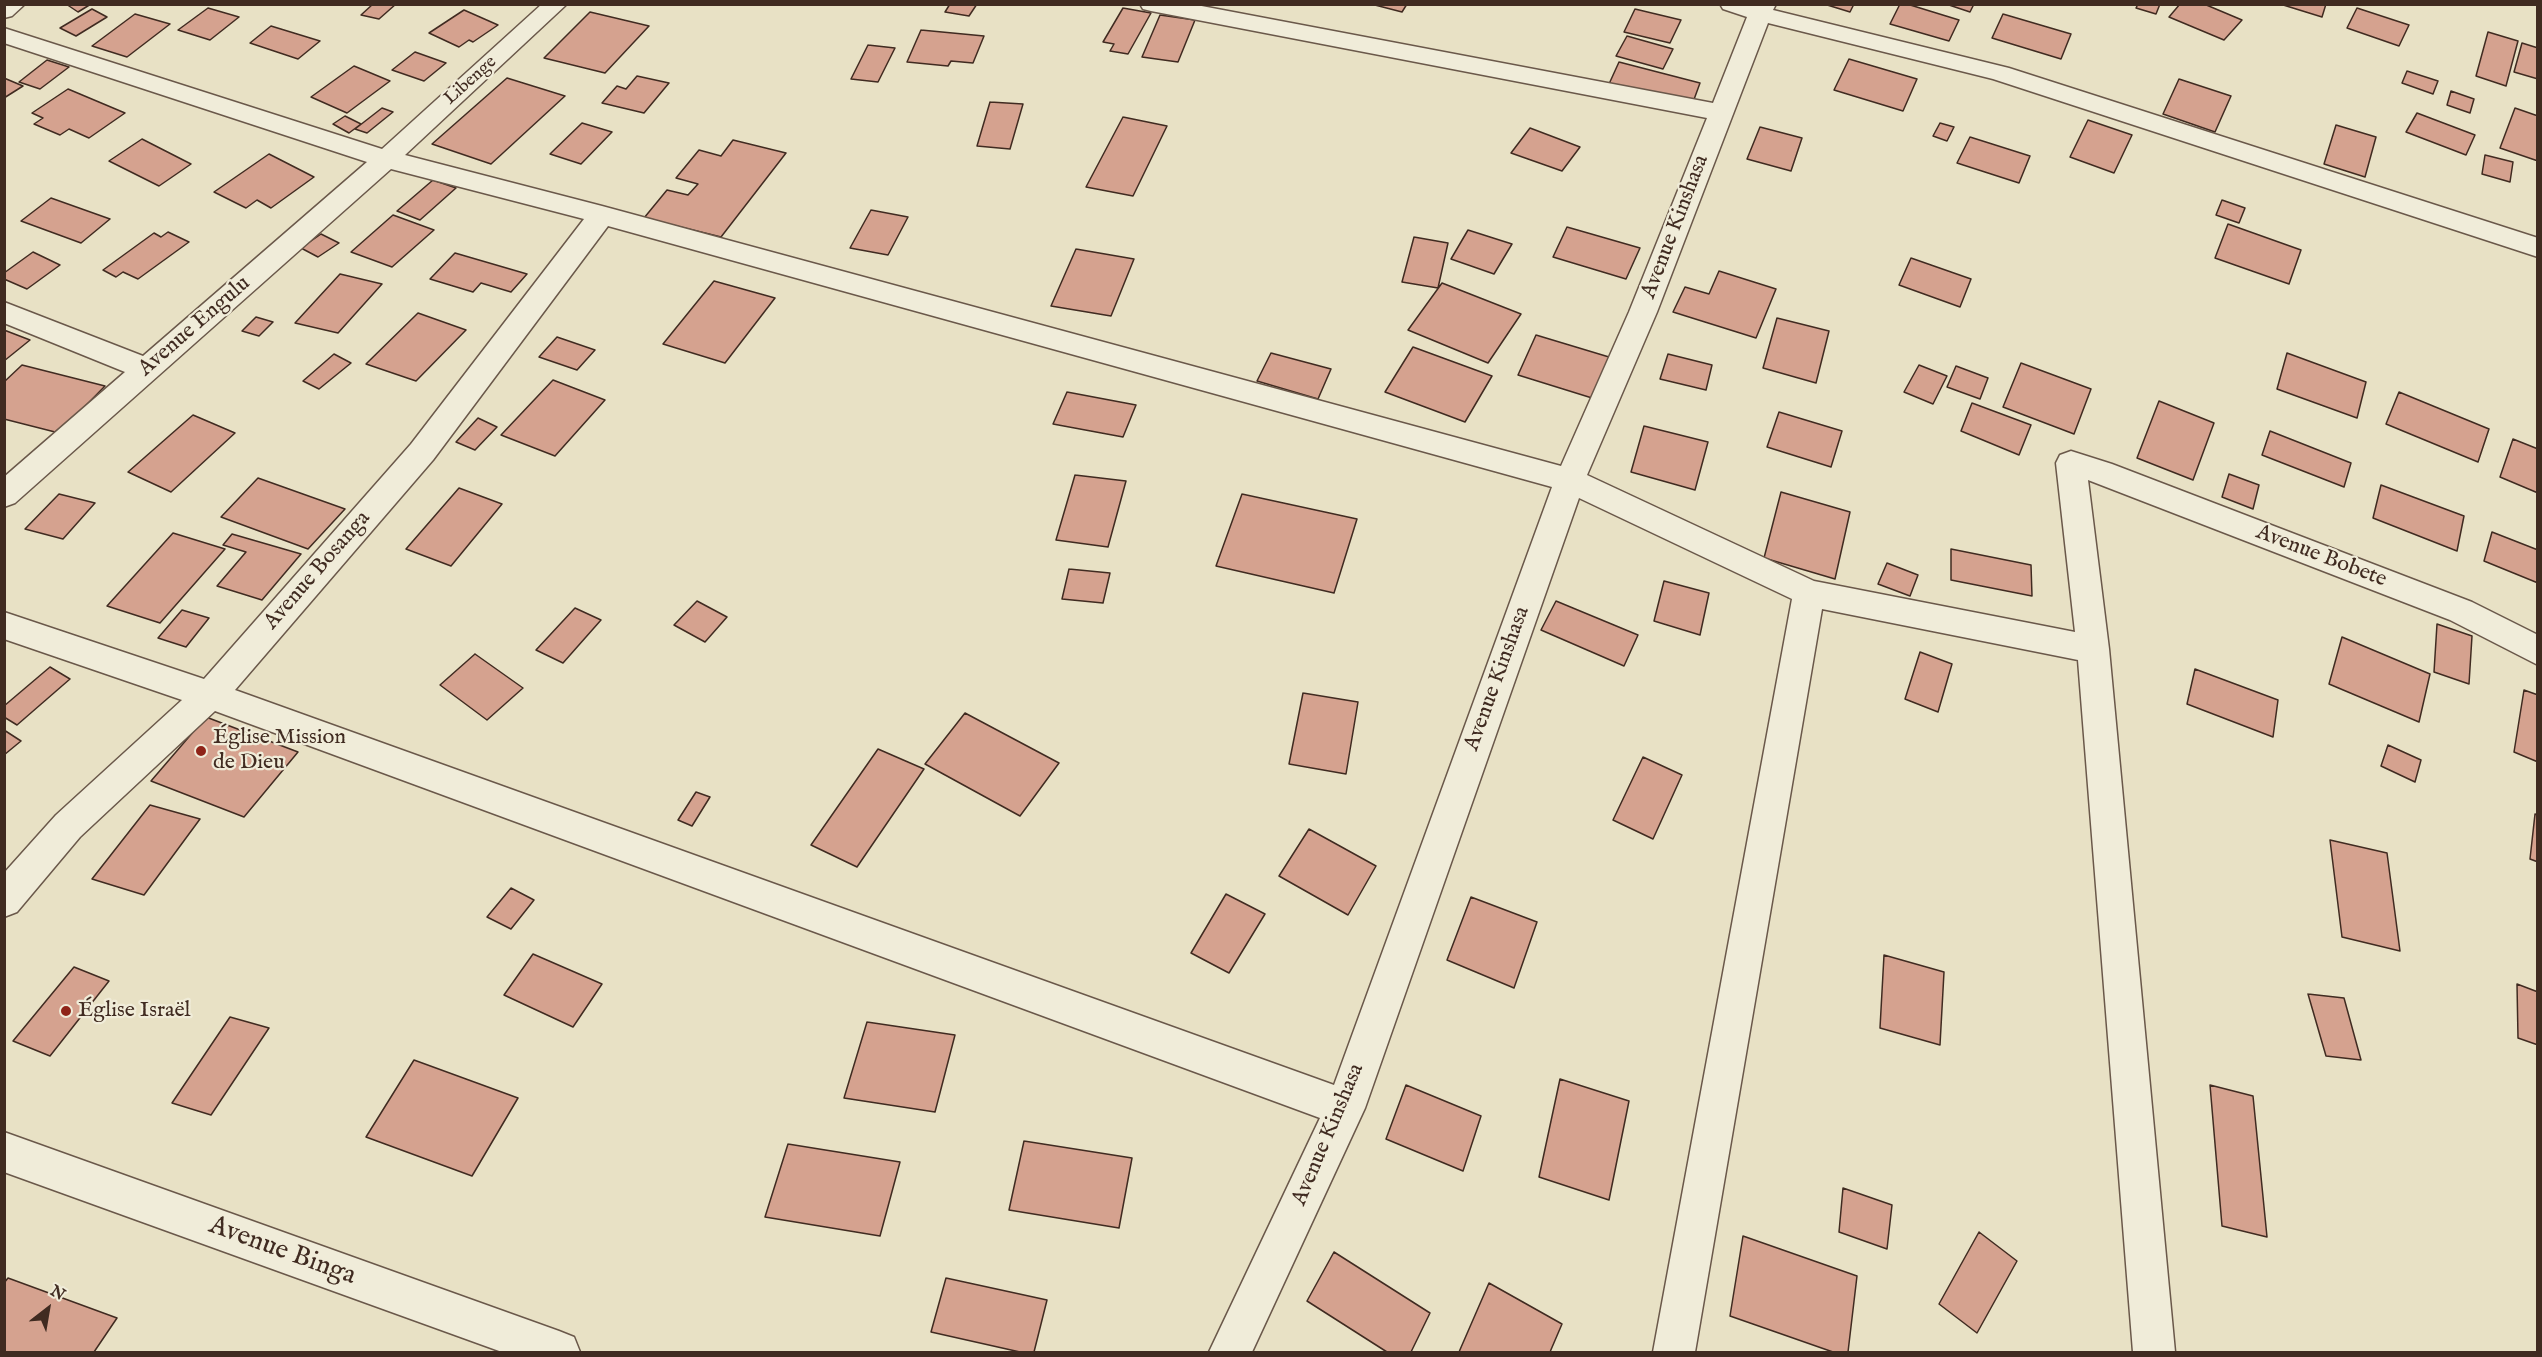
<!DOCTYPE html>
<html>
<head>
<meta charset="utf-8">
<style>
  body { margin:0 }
  #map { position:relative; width:2542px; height:1357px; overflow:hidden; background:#e8e1c5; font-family:"IM FELL English",serif }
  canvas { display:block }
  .frame { position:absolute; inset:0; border:6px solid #402b21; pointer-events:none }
  .north { position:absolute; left:18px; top:1279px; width:60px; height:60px; -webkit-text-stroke:4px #f0ecd9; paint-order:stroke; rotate:31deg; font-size:16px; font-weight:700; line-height:24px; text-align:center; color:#402b21 }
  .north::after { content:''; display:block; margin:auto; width:21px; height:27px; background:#402b21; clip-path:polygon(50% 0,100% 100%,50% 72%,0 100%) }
</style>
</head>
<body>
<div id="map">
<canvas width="2542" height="1357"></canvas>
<div class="frame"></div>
<div class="north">N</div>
</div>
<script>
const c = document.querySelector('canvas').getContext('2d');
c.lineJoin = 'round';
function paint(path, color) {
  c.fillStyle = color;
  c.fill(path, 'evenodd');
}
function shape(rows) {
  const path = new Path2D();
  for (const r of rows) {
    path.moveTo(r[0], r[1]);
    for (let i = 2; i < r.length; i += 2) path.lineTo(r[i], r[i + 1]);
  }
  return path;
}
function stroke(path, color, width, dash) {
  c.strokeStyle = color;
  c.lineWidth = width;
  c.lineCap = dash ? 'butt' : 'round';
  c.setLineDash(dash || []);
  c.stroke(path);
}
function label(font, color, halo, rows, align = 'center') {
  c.font = font + ' "IM FELL English",serif';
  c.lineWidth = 4.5;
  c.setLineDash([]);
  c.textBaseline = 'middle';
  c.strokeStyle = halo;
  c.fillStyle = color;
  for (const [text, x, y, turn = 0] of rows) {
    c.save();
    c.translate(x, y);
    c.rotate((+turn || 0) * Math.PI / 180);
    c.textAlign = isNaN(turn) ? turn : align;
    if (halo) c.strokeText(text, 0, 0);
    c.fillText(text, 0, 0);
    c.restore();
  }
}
const building = shape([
  [66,4,91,4,78,12,66,4],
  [373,4,396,4,379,19,361,15,373,4],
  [950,4,977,4,969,16,945,12,950,4],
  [1371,4,1407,4,1402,12,1371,4],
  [1824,4,1854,4,1850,12,1824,4],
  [1900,4,1907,4,1959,20,1949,41,1890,24,1900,4],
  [1946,4,1974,4,1970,12,1946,4],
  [2138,4,2160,4,2156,14,2136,8,2138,4],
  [2180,4,2204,4,2242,20,2224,40,2169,17,2180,4],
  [2280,4,2326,4,2322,17,2280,4],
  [208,8,239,17,210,40,178,30,208,8],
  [1123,8,1151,13,1128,54,1110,51,1114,44,1103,42,1123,8],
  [2357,8,2409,25,2399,46,2347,28,2357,8],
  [92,9,107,17,76,36,60,28,92,9],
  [1635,9,1681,20,1670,43,1624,32,1635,9],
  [464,10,498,25,473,42,469,40,459,47,429,33,464,10],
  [590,12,649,26,605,73,544,58,590,12],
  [135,14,170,24,127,57,92,46,135,14],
  [2003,14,2071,34,2061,59,1992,38,2003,14],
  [1160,15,1195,20,1178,62,1142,57,1160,15],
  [271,26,320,41,298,59,250,43,271,26],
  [921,30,984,36,973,63,951,61,948,66,907,62,921,30],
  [2488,32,2518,41,2506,86,2476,76,2488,32],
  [1627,36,1673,49,1663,69,1616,56,1627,36],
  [2522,43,2538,48,2538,79,2514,72,2522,43],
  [868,45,895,48,878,82,851,79,868,45],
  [415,52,446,63,424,81,392,70,415,52],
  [1849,59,1917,79,1903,111,1834,90,1849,59],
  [47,60,69,67,40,89,19,82,47,60],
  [1619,62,1700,83,1692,105,1609,84,1619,62],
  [354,66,390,81,347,113,311,97,354,66],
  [2407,71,2438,81,2433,94,2402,83,2407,71],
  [637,76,669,83,644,113,602,103,617,86,626,89,637,76],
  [4,78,23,86,4,98,4,78],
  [507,78,565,96,491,164,432,144,507,78],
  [2179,79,2231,96,2215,132,2163,114,2179,79],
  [68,89,125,113,89,138,69,129,60,135,34,124,43,118,32,113,68,89],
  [2451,91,2474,99,2470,113,2447,105,2451,91],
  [990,102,1023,104,1010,149,977,146,990,102],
  [382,108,393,112,367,133,355,129,382,108],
  [2515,108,2538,116,2538,161,2500,148,2515,108],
  [2417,113,2475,135,2466,155,2406,132,2417,113],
  [345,116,361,124,349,133,333,124,345,116],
  [1123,117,1167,126,1133,196,1086,187,1123,117],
  [2088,120,2132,135,2114,173,2070,157,2088,120],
  [582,123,612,132,581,164,550,154,582,123],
  [1940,123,1954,127,1947,141,1933,136,1940,123],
  [2336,125,2376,137,2365,177,2324,164,2336,125],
  [1760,127,1802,138,1791,171,1747,159,1760,127],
  [1530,128,1580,147,1562,171,1511,153,1530,128],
  [1970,137,2030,156,2019,183,1957,163,1970,137],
  [142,139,191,164,159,186,109,161,142,139],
  [733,140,786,153,721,237,644,218,667,190,688,195,698,184,676,178,699,150,721,156,733,140],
  [269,154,314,177,271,208,257,200,246,208,214,192,269,154],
  [2485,155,2513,162,2510,182,2482,174,2485,155],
  [433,180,456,188,420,220,397,211,433,180],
  [51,198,110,219,81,243,21,221,51,198],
  [2222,200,2245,208,2239,223,2216,215,2222,200],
  [871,210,908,217,888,255,850,248,871,210],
  [393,215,434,230,392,267,351,252,393,215],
  [2228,224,2301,250,2289,284,2215,258,2228,224],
  [1567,227,1640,248,1626,279,1553,257,1567,227],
  [1468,230,1512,244,1494,274,1451,259,1468,230],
  [168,232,189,242,138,279,123,272,116,277,103,270,154,233,161,237,168,232],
  [321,234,339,243,318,257,301,248,321,234],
  [1414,237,1448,243,1438,288,1402,282,1414,237],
  [1076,249,1134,259,1111,316,1051,306,1076,249],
  [33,252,60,265,27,289,4,279,4,273,33,252],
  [455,253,527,274,511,292,481,283,473,292,430,279,455,253],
  [1911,258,1971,279,1960,307,1899,285,1911,258],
  [1719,271,1776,289,1756,338,1673,312,1685,287,1709,294,1719,271],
  [340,274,382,284,338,333,295,323,340,274],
  [714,281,775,298,725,363,663,344,714,281],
  [1442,283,1521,314,1488,363,1408,330,1442,283],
  [418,313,466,330,416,381,366,364,418,313],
  [256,317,273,322,259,336,242,331,256,317],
  [1777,318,1829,331,1816,383,1763,368,1777,318],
  [4,330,30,340,4,361,4,330],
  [1536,335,1609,357,1592,398,1518,375,1536,335],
  [557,337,595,350,577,370,539,357,557,337],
  [1413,347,1492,376,1465,422,1385,392,1413,347],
  [1271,353,1331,369,1318,399,1257,381,1271,353],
  [2287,353,2366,382,2357,418,2277,389,2287,353],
  [334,354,351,363,319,389,303,381,334,354],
  [1668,354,1712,365,1706,390,1660,379,1668,354],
  [2021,363,2091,389,2074,434,2003,407,2021,363],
  [22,365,105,386,59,433,4,419,4,382,22,365],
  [1919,365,1947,376,1933,404,1904,392,1919,365],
  [1956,366,1988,378,1980,399,1947,387,1956,366],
  [553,380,605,400,555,456,501,435,553,380],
  [1067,392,1136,405,1123,437,1053,424,1067,392],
  [2399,392,2489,429,2478,462,2386,424,2399,392],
  [2159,401,2214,423,2193,480,2137,458,2159,401],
  [1972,403,2031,425,2019,455,1961,431,1972,403],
  [1779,412,1842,431,1831,467,1767,447,1779,412],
  [193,415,235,433,171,492,128,472,193,415],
  [478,418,497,427,475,450,456,442,478,418],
  [1644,426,1708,442,1695,490,1631,472,1644,426],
  [2270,431,2351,463,2344,487,2262,455,2270,431],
  [2513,439,2538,449,2538,493,2500,477,2513,439],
  [2229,474,2259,485,2253,509,2222,497,2229,474],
  [1075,475,1126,481,1108,547,1056,540,1075,475],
  [258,478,345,509,308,549,221,517,258,478],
  [2381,485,2464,516,2457,551,2373,518,2381,485],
  [459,488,502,504,451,566,406,549,459,488],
  [1781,492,1850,512,1835,579,1764,558,1781,492],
  [59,494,95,503,63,539,25,529,59,494],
  [1242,494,1357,519,1334,593,1216,566,1242,494],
  [2492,532,2538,550,2538,583,2484,561,2492,532],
  [173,533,225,549,160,623,107,606,173,533],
  [232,534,301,554,262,600,217,586,246,552,223,545,232,534],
  [1951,549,2031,565,2032,596,1951,580,1951,549],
  [1887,563,1918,575,1910,596,1878,584,1887,563],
  [1069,569,1110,573,1103,603,1062,599,1069,569],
  [1664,581,1709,593,1700,635,1654,621,1664,581],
  [697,601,727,617,705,642,674,625,697,601],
  [1556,601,1638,635,1624,666,1541,630,1556,601],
  [575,608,601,620,563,663,536,650,575,608],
  [182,610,209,618,186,647,158,638,182,610],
  [2437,624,2472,636,2469,684,2434,672,2437,624],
  [2342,637,2430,674,2419,722,2329,684,2342,637],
  [1920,652,1952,664,1938,712,1905,699,1920,652],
  [475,654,523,688,487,720,440,685,475,654],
  [50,667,70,679,17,725,4,717,4,706,50,667],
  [2195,669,2278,700,2273,737,2187,704,2195,669],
  [2524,690,2538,695,2538,762,2514,752,2524,690],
  [1303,693,1358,702,1346,774,1289,764,1303,693],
  [965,713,1059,763,1020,816,925,764,965,713],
  [206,717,298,752,244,817,151,781,206,717],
  [4,730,21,741,4,755,4,730],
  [2388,745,2421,760,2415,782,2381,766,2388,745],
  [878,749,924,769,857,867,811,845,878,749],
  [1643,757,1682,775,1653,839,1613,820,1643,757],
  [696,792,710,797,692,826,678,820,696,792],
  [150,805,200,819,144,895,92,879,150,805],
  [2535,814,2538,815,2538,862,2530,859,2535,814],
  [1309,829,1376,866,1348,915,1279,876,1309,829],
  [2330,840,2387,853,2400,951,2342,937,2330,840],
  [511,888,534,900,511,929,487,917,511,888],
  [1226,894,1265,914,1229,973,1191,953,1226,894],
  [1471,897,1537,922,1514,988,1447,960,1471,897],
  [533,954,602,984,573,1027,504,995,533,954],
  [1884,955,1944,972,1940,1045,1880,1028,1884,955],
  [74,967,109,981,50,1056,13,1041,74,967],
  [2517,984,2538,992,2538,1045,2518,1038,2517,984],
  [2308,994,2344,998,2361,1060,2326,1056,2308,994],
  [230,1017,269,1028,211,1115,172,1103,230,1017],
  [867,1022,955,1035,935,1112,844,1098,867,1022],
  [414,1060,518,1098,472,1176,366,1137,414,1060],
  [1560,1079,1629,1101,1609,1200,1539,1177,1560,1079],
  [1406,1085,1481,1116,1463,1171,1386,1139,1406,1085],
  [2210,1085,2253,1096,2267,1237,2222,1226,2210,1085],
  [1024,1141,1132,1158,1119,1228,1009,1210,1024,1141],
  [788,1144,900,1162,880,1236,765,1217,788,1144],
  [1843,1188,1892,1205,1887,1249,1839,1232,1843,1188],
  [1979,1232,2017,1261,1977,1333,1939,1304,1979,1232],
  [1743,1236,1857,1276,1848,1352,1833,1352,1730,1316,1743,1236],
  [1334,1252,1430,1313,1411,1352,1387,1352,1307,1301,1334,1252],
  [8,1278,117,1318,94,1352,4,1352,4,1283,8,1278],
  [946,1278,1047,1300,1034,1352,1020,1352,931,1332,946,1278],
  [1489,1283,1562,1324,1550,1352,1459,1352,1489,1283]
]);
paint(building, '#d5a28f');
stroke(building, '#402b21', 1.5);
const minor = shape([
  [4,4,25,4,12,16,4,18,4,4],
  [542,4,567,4,405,155,602,206,1561,466,1629,312,1707,118,1151,11,1143,9,1140,4,1191,4,1713,103,1747,17,1723,9,1720,4,1776,4,1773,10,2009,68,2538,238,2538,257,1993,79,1768,23,1657,312,1587,475,1814,581,2075,632,2056,463,2060,455,2071,451,2112,464,2472,602,2538,635,2538,665,2450,620,2088,480,2109,649,2175,1352,2133,1352,2078,660,1822,609,1695,1352,1653,1352,1792,599,1579,498,1365,1108,1252,1352,1209,1352,1320,1118,215,711,80,837,17,912,4,917,4,873,56,815,182,700,4,639,4,612,204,679,411,444,584,219,391,169,15,503,4,507,4,477,125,372,4,323,4,302,143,356,367,162,4,43,4,28,382,149,542,4],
  [608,226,1552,487,1334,1085,235,690,433,460,608,226],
  [4,1132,559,1331,574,1337,580,1352,502,1352,4,1172,4,1132]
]);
stroke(minor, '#6a584a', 3);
paint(minor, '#f0ecd9');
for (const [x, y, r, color] of [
  [201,751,6,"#8f2418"],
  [66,1011,6,"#8f2418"]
]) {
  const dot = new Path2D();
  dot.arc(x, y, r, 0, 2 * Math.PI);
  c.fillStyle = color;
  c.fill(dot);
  stroke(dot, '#f0ecd9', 2);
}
label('18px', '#402b21', '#f0ecd9', [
  ["Libenge",471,81,-42]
]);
label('22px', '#402b21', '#f0ecd9', [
  ["Avenue Kinshasa",1676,227,-69],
  ["Avenue Engulu",195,327,-41],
  ["Avenue Bobete",2321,557,21],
  ["Avenue Bosanga",318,571,-49],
  ["Avenue Kinshasa",1498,679,-70],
  ["Avenue Kinshasa",1329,1135,-67]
]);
label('22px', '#402b21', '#f0ecd9', [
  ["Église Mission",213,738],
  ["de Dieu",213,763],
  ["Église Israël",78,1011]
], 'left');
label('27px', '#402b21', '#f0ecd9', [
  ["Avenue Binga",282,1252,20]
]);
</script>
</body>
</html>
